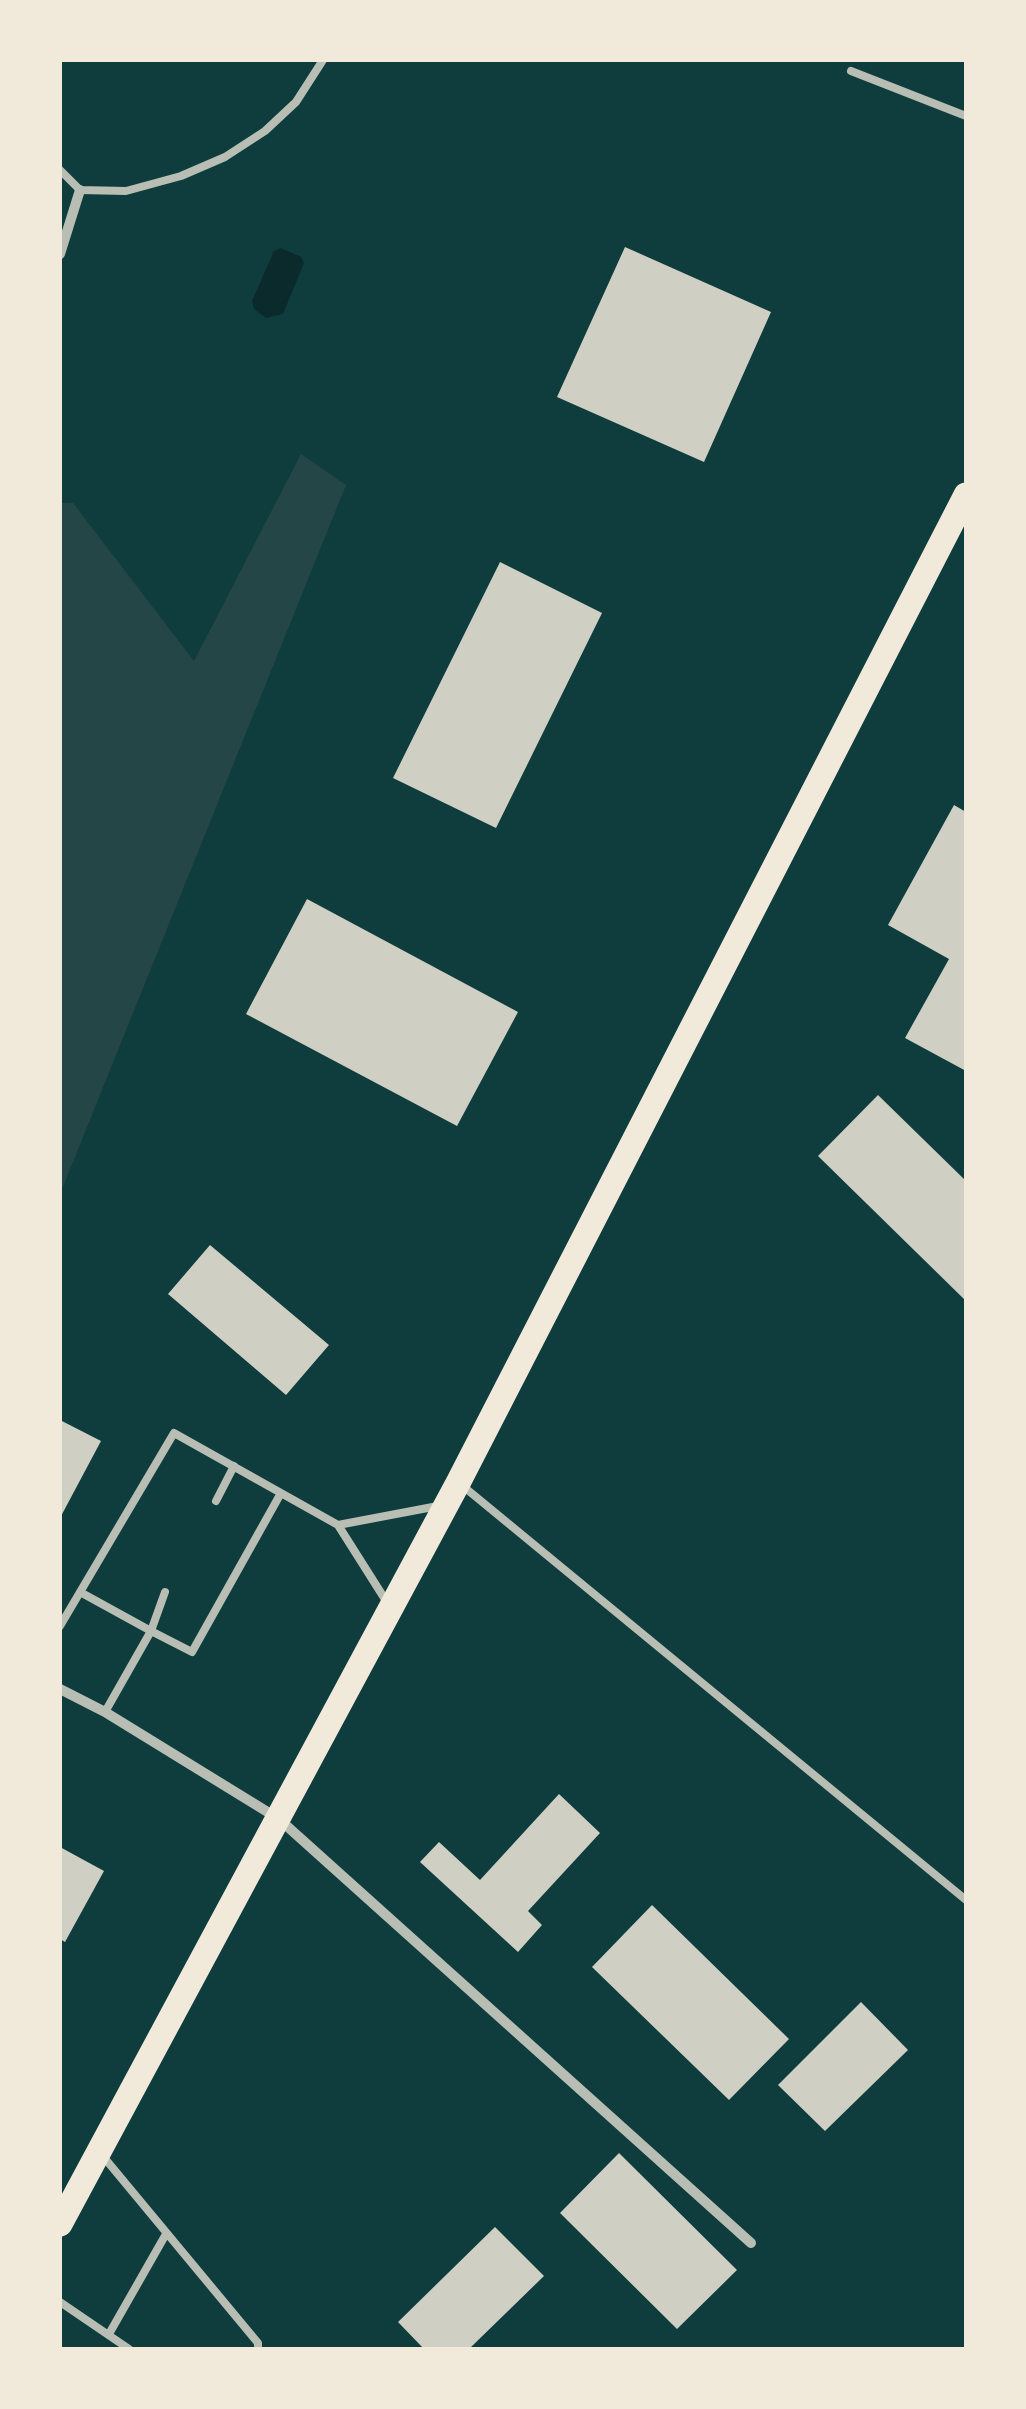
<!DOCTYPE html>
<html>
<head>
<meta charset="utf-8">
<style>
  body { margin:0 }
  #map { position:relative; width:1026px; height:2409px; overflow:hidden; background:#0f3d3e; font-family:"IBM Plex Sans",sans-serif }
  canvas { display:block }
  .frame { position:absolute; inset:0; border:62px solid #f1e9da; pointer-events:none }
</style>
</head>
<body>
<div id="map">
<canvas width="1026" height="2409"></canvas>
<div class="frame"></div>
</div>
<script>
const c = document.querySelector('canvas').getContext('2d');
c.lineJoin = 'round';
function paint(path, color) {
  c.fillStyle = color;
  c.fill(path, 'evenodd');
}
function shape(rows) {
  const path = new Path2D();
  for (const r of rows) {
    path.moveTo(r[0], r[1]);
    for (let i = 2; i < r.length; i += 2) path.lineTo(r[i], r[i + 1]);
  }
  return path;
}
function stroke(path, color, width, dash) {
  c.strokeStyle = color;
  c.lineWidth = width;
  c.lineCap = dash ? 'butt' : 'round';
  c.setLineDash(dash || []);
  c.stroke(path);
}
paint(shape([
  [301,454,346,485,60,1194,60,503,73,503,194,661]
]), '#244646');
paint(shape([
  [281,248,301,257,304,263,283,314,266,318,254,309,252,301,274,251]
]), '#0a2a2b');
paint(shape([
  [625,247,771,312,704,462,557,397],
  [500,562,602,613,496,828,393,778],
  [954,805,966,812,966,1071,905,1038,949,959,888,925],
  [307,899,518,1012,457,1126,246,1014],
  [878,1095,966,1181,966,1301,818,1156],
  [210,1245,329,1345,286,1395,168,1294],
  [60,1420,101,1441,60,1518],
  [559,1794,600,1833,528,1911,542,1925,518,1952,420,1862,439,1842,480,1880],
  [60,1847,104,1871,65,1942,60,1939],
  [652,1905,789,2039,729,2100,592,1967],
  [861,2002,908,2050,825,2131,778,2085],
  [619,2153,737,2270,677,2329,560,2213],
  [495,2227,544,2276,469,2349,424,2349,398,2322]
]), '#cfcfc3');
stroke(shape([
  [851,71,966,116],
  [60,170,80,190,126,191,181,176,225,157,265,131,296,102,323,60],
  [464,1487,966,1900],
  [216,1501,234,1466],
  [80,1592,151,1631,105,1712],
  [165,1592,151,1631,192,1652,281,1493],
  [388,1604,338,1525,438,1506],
  [60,1626,174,1433,338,1525],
  [102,2155,258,2343,258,2349],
  [60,2302,129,2349],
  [109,2334,166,2234]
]), '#b8beb3', 8);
stroke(shape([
  [60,254,80,190],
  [60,1689,105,1712,279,1819,751,2243]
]), '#b8beb3', 10);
stroke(shape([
  [60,2224,458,1483,966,495]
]), '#f1e9da', 25);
</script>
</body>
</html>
